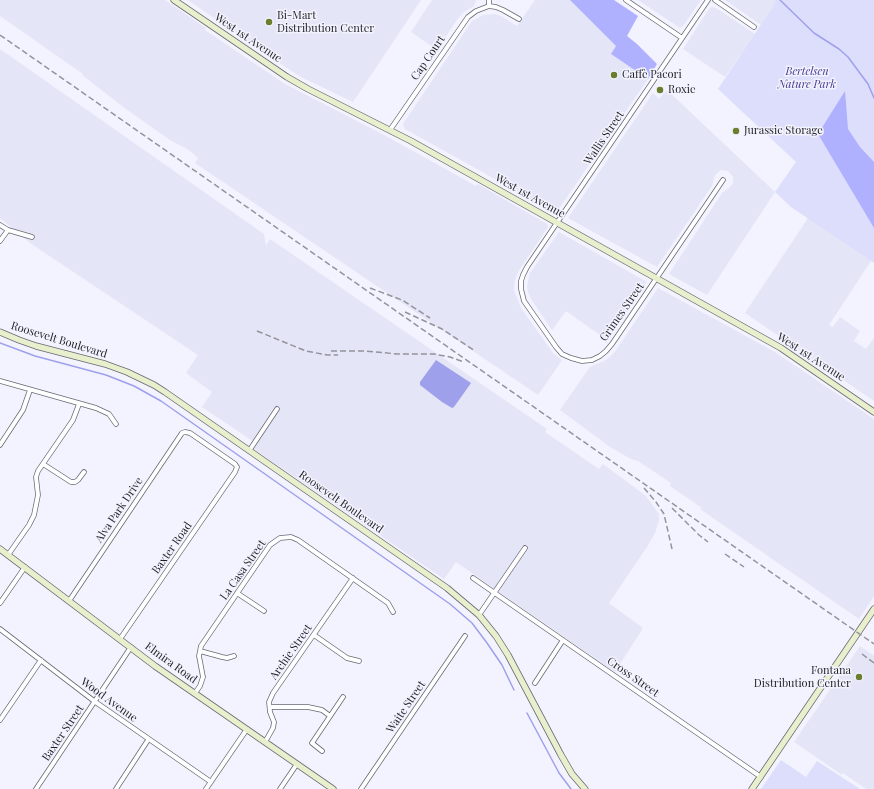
<!DOCTYPE html>
<html>
<head>
<meta charset="utf-8">
<style>
  body { margin:0 }
  canvas { display:block; background:#f2f3fe }
</style>
</head>
<body>
<canvas width="874" height="789"></canvas>
<script>
const c = document.querySelector('canvas').getContext('2d');
c.lineJoin = 'round';
function paint(path, color) {
  c.fillStyle = color;
  c.fill(path, 'evenodd');
}
function shape(rows) {
  const path = new Path2D();
  for (const r of rows) {
    path.moveTo(r[0], r[1]);
    for (let i = 2; i < r.length; i += 2) path.lineTo(r[i], r[i + 1]);
  }
  return path;
}
function stroke(path, color, width, dash) {
  c.strokeStyle = color;
  c.lineWidth = width;
  c.lineCap = dash ? 'butt' : 'round';
  c.setLineDash(dash || []);
  c.stroke(path);
}
function label(font, color, halo, rows, align = 'center') {
  c.font = font + ' "Playfair Display",serif';
  c.lineWidth = 3;
  c.setLineDash([]);
  c.textBaseline = 'middle';
  c.strokeStyle = halo;
  c.fillStyle = color;
  for (const [text, x, y, turn = 0] of rows) {
    c.save();
    c.translate(x, y);
    c.rotate((+turn || 0) * Math.PI / 180);
    c.textAlign = isNaN(turn) ? turn : align;
    if (halo) c.strokeText(text, 0, 0);
    c.fillText(text, 0, 0);
    c.restore();
  }
}
paint(shape([
  [0,0,165,0,206,28,205,30,285,84,386,136,476,186,478,184,547,224,548,227,518,272,515,280,514,290,521,308,553,353,562,360,538,395,195,163,198,158,189,150,170,140,126,109,82,75,83,74,0,16],
  [188,0,421,0,353,102,301,77,273,59],
  [432,0,476,0,474,6,464,12,459,17,437,50,411,32],
  [535,0,570,0,616,46,611,54,648,79,556,213,405,129,403,124,472,21,483,15,495,14,501,16,517,26],
  [638,0,701,0,683,26,680,28],
  [725,0,774,0,776,2,761,25],
  [712,7,716,8,755,34,725,77,683,49,709,9],
  [0,49,264,234,266,246,270,239,547,429,545,432,599,469,603,464,646,496,659,514,659,520,655,533,647,547,609,603,643,628,615,672,456,562,444,579,254,449,257,444,202,407,212,392,186,373,198,355,30,243,0,218],
  [667,90,775,192,707,295,669,274,722,193,731,186,733,183,733,177,728,171,721,170,715,175,712,186,657,267,568,218,653,93,659,99],
  [808,218,871,261,829,325,833,327,840,317,860,331,854,341,866,349,874,338,874,401,745,313],
  [559,232,647,282,607,340,566,311,552,330,531,299,528,292,527,286,530,273],
  [658,288,775,352,874,419,874,596,859,619,700,509,702,508,670,486,671,483,638,461,631,459,610,447,560,410,590,367,606,360,614,353],
  [860,646,874,656,874,789,866,789,843,773,842,775,794,742]
]), '#e4e5f7');
paint(shape([
  [774,0,874,0,874,263,791,207,775,192,796,162,718,89,776,2],
  [781,760,806,777,817,761,860,789,761,789]
]), '#dddefc');
paint(shape([
  [570,0,614,0,638,16,627,36,637,44,657,64,648,79,611,54,616,46],
  [845,91,848,129,860,147,874,162,874,228,818,134]
]), '#afb0fe');
paint(shape([
  [436,360,471,383,454,407,452,408,442,402,420,385,420,382]
]), '#9fa0ec');
stroke(shape([
  [780,0,814,33,839,49,848,57,868,84,874,98],
  [0,343,35,356,106,375,134,386,161,401,450,604,472,623,487,643,502,665,514,690],
  [527,713,559,773,571,789]
]), '#9fa0ec', 1.5);
const street = shape([
  [489,0,489,6],
  [626,0,682,38],
  [708,0,527,267,523,275,521,281,521,289,524,301,556,347,562,354,571,358,582,361,592,360,600,356,606,351,612,344,723,180],
  [715,0,754,27],
  [390,130,468,17,476,11,489,6,496,7,503,10,519,19],
  [0,225,8,230,32,237],
  [0,241,8,230],
  [0,381,96,408,109,414,116,424],
  [0,445,23,410,30,390],
  [249,451,277,409],
  [43,464,71,482,75,482,78,480,84,472],
  [8,555,29,525,34,515,38,495,36,477,38,471,73,420,79,404],
  [473,578,761,777],
  [237,593,264,611],
  [69,601,182,433,185,432,190,433,235,464,237,467,235,472,120,639],
  [0,603,25,567],
  [479,615,525,548],
  [0,629,94,701,211,782],
  [314,635,347,658,359,661],
  [200,651,222,657,227,658,234,656],
  [535,683,563,640],
  [195,693,200,686,203,677,199,656,201,646,270,545,280,538,291,537,298,540,388,603,393,612],
  [270,707,308,707,322,710,330,716],
  [0,720,41,660],
  [265,742,273,728,274,722,270,712,269,702,273,693,353,578],
  [322,751,312,743,343,697],
  [36,789,131,647],
  [116,789,148,740],
  [206,789,247,729],
  [280,789,297,764],
  [361,789,465,636]
]);
const secondary = shape([
  [174,0,287,77,308,89,411,141,781,348,874,412],
  [0,332,19,340,36,346,105,364,127,372,154,385,165,392,447,588,479,615,496,636,508,655,561,755,572,774,585,789],
  [0,549,155,666,333,789],
  [752,789,874,609]
]);
stroke(street, '#686872', 5.5);
stroke(secondary, '#686872', 7);
stroke(street, '#fff', 4);
stroke(secondary, '#e7efcd', 5.5);
stroke(shape([
  [0,35,874,644],
  [370,288,402,300,430,318],
  [405,312,442,329,475,351],
  [257,331,306,351,327,355,338,355],
  [331,351,364,351,398,354,434,354,450,357,464,362],
  [644,488,656,502,664,514,672,549],
  [672,508,699,535,708,542],
  [725,554,744,567],
  [862,654,874,663]
]), '#93949b', 1.5, [6, 3]);
for (const [x, y, r, color] of [
  [269,22,4,"#6a7e2e"],
  [614,75,4,"#6a7e2e"],
  [660,90,4,"#6a7e2e"],
  [736,131,4,"#6a7e2e"],
  [859,677,4,"#6a7e2e"]
]) {
  const dot = new Path2D();
  dot.arc(x, y, r, 0, 2 * Math.PI);
  c.fillStyle = color;
  c.fill(dot);
  stroke(dot, '#f2f3fe', 1.5);
}
label('11px', '#1f2024', '#f2f3fe', [
  ["Bi-Mart",277,16],
  ["Distribution Center",277,29],
  ["Caffè Pacori",622,75],
  ["Roxie",668,90],
  ["Jurassic Storage",744,131],
  ["Fontana",851,671,"right"],
  ["Distribution Center",851,684,"right"]
], 'left');
label('11px', '#1f2024', '#f2f3fe', [
  ["West 1st Avenue",248,38,34],
  ["Cap Court",428,58,-56],
  ["Wallis Street",604,138,-56],
  ["West 1st Avenue",530,196,29],
  ["Grimes Street",622,312,-55],
  ["Roosevelt Boulevard",59,340,17],
  ["West 1st Avenue",811,357,33],
  ["Roosevelt Boulevard",341,502,35],
  ["Alva Park Drive",119,510,-56],
  ["Baxter Road",172,548,-55],
  ["La Casa Street",243,570,-55],
  ["Archie Street",291,652,-55],
  ["Elmira Road",171,663,36],
  ["Cross Street",633,677,35],
  ["Wood Avenue",109,700,36],
  ["Waite Street",406,707,-56],
  ["Baxter Street",63,733,-56]
]);
label('italic 11px', '#433991', '#f2f3fe', [
  ["Bertelsen",807,72],
  ["Nature Park",807,85]
]);
</script>
</body>
</html>
